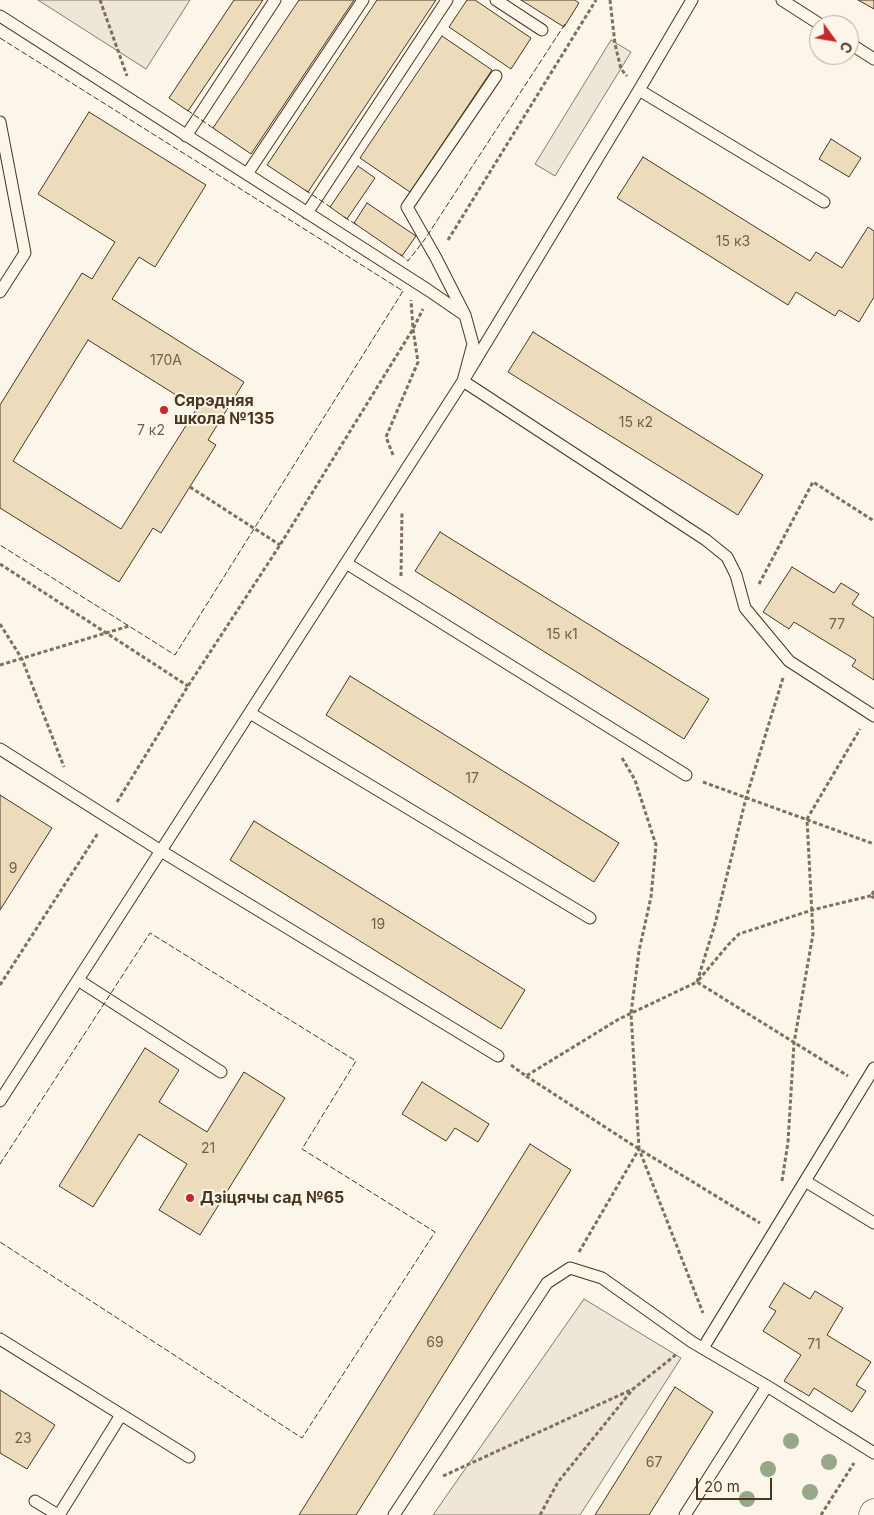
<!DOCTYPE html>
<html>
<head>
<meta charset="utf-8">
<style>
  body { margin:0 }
  #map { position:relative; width:874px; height:1515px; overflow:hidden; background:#fbf6e9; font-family:Inter,sans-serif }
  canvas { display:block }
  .north { position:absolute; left:809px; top:15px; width:50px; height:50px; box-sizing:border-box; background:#fbf6e9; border:1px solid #b4a999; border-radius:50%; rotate:122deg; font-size:14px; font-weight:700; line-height:20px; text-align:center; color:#4a3520 }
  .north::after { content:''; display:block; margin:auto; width:18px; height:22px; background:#c62828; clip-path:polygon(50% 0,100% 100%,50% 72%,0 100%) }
  .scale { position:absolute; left:696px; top:1478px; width:76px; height:22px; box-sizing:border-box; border:2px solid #4a3520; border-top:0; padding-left:6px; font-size:15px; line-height:18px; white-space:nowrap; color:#4a3520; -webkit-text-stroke:4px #fbf6e9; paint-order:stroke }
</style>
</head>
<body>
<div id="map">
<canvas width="874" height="1515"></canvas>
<div class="north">С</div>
<div class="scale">20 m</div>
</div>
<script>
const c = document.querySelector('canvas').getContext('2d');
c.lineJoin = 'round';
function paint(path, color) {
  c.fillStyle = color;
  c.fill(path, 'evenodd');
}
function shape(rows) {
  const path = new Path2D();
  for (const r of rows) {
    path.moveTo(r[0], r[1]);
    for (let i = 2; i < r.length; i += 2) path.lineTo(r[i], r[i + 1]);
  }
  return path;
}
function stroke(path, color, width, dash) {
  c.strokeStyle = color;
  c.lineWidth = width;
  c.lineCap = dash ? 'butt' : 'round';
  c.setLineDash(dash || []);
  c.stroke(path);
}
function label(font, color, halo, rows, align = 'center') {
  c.font = font + ' Inter,sans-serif';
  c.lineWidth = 4;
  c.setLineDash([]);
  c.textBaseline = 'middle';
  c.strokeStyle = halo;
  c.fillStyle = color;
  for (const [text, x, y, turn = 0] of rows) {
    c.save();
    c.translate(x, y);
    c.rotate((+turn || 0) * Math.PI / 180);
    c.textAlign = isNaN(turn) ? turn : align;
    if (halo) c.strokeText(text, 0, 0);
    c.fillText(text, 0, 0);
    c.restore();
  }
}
const green = shape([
  [38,0,190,0,146,69,38,0],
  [584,1299,681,1358,580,1515,433,1515,584,1299]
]);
paint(green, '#ede6d9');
stroke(green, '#887966', 1);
const parking = shape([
  [611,40,631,52,555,176,535,164,611,40]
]);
paint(parking, '#ede7d9');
stroke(parking, '#887966', 1);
const building = shape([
  [234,0,263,0,188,111,169,98,234,0],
  [299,0,354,0,251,154,213,128,299,0],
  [377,0,436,0,308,192,267,165,377,0],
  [467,0,475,0,531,38,511,69,449,27,467,0],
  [521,0,575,0,579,3,564,27,521,0],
  [858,0,874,0,874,9,858,0],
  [442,36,492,70,410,192,360,158,442,36],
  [89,112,206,185,155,267,139,257,112,299,244,382,208,440,216,445,161,533,153,528,119,582,0,508,0,405,82,273,92,279,115,242,38,194,89,112],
  [88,340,197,408,121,529,13,461,88,340],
  [831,139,861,158,849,177,819,159,831,139],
  [643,157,810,261,816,252,842,268,868,227,874,231,874,297,859,322,839,310,835,316,796,292,788,305,617,198,643,157],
  [358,166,375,178,347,219,330,207,358,166],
  [367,203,416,236,402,256,354,223,367,203],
  [533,332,763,475,738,515,508,372,533,332],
  [440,532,709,699,684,739,415,571,440,532],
  [792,567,834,593,841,583,859,594,852,604,874,618,874,680,852,666,856,660,794,622,789,629,763,612,792,567],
  [350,676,619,843,594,882,326,715,350,676],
  [0,795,52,828,0,910,0,795],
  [254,821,525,990,501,1029,230,860,254,821],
  [145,1048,179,1070,159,1102,207,1132,244,1072,285,1098,200,1235,159,1210,187,1164,139,1134,93,1207,59,1186,145,1048],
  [422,1082,489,1124,478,1142,455,1128,446,1141,402,1114,422,1082],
  [530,1144,571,1170,356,1515,299,1515,530,1144],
  [784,1283,810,1299,815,1291,843,1308,827,1335,871,1362,856,1385,866,1391,852,1412,814,1388,809,1396,784,1381,801,1355,763,1331,776,1311,769,1307,784,1283],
  [675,1387,713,1412,649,1515,595,1515,675,1387],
  [0,1390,55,1425,27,1469,0,1453,0,1390]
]);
paint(building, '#ecdcbc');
stroke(building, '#4a3520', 1);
const lane = shape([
  [496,0,542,30],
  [782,0,821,25],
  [0,16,428,290,463,314],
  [849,43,874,59],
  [496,76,407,207,436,258,465,315,473,344,463,381,706,540,727,557,736,575,745,608,789,661,874,716],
  [639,90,692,0],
  [0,122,25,253,0,292],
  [186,136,275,0],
  [247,174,363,0],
  [307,213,447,0],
  [346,563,686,775],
  [250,713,590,918],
  [0,749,161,851,498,1056],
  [78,980,221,1072],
  [0,1101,463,381,639,90,824,202],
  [805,1181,874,1223],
  [0,1339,189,1457],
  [703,1348,874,1068],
  [35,1501,58,1515],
  [59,1515,121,1415],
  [394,1515,547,1283,570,1268,602,1278,692,1342,767,1386,874,1453],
  [685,1515,767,1386]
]);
const secondary = shape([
  [873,1515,874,1513]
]);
stroke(lane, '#4a3520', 13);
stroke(secondary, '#4a3520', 29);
stroke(shape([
  [100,0,127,76],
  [610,0,615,44,621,69,627,76],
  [448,240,596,0],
  [393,455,386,437,418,362,413,329,411,300],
  [190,487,280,545],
  [0,564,188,686],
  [401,576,402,512],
  [759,584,813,482,874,521],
  [0,624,22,659,64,767],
  [0,665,129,626],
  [783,678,746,798,715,924,697,982,728,945,739,934,812,910,874,895],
  [622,758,635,780,656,845,651,897,639,951,631,1013,639,1149,760,1223],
  [703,782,874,844],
  [117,802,188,686,280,545,413,329,423,309],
  [874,891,871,896,874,898],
  [0,985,98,833],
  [511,1065,526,1076,619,1019,697,982,848,1076],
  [526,1076,639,1149],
  [782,1181,788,1142,794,1043,813,934,807,819,860,729],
  [579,1252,639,1149,703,1313],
  [443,1476,633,1389],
  [540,1515,558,1482,633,1389,678,1353],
  [821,1515,854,1463]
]), '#7f6f5c', 3, [4, 2.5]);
stroke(lane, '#fbf6e9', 11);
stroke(secondary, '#fbf6e9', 28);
stroke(shape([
  [0,38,403,291,175,655,0,545],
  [187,110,216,130],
  [305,190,332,208],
  [344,217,357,225],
  [400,254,408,261,425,239,565,24],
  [0,1164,150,933,356,1061,302,1149,435,1232,302,1438,0,1242]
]), '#4a3520', 1, [6, 2.5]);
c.fillStyle = '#96a887';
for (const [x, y] of [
  [791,1441],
  [829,1462],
  [768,1469],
  [810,1492],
  [747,1499]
]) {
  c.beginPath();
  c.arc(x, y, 8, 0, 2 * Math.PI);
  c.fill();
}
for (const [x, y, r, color] of [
  [164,410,5,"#c62828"],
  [190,1198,5,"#c62828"]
]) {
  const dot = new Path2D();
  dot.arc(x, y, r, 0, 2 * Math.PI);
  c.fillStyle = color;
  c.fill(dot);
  stroke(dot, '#fbf6e9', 2);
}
label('14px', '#725f47', null, [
  ["15 к3",733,242],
  ["170А",166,361],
  ["15 к2",636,423],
  ["7 к2",151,431],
  ["77",837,625],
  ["15 к1",562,635],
  ["17",472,779],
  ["9",13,869],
  ["19",378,925],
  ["21",208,1149],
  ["69",435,1343],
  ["71",814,1345],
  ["23",23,1439],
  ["67",654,1463]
]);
label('bold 16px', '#4a3520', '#fbf6e9', [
  ["Сярэдняя",174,401],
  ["школа №135",174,419],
  ["Дзіцячы сад №65",200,1198]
], 'left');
</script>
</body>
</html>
